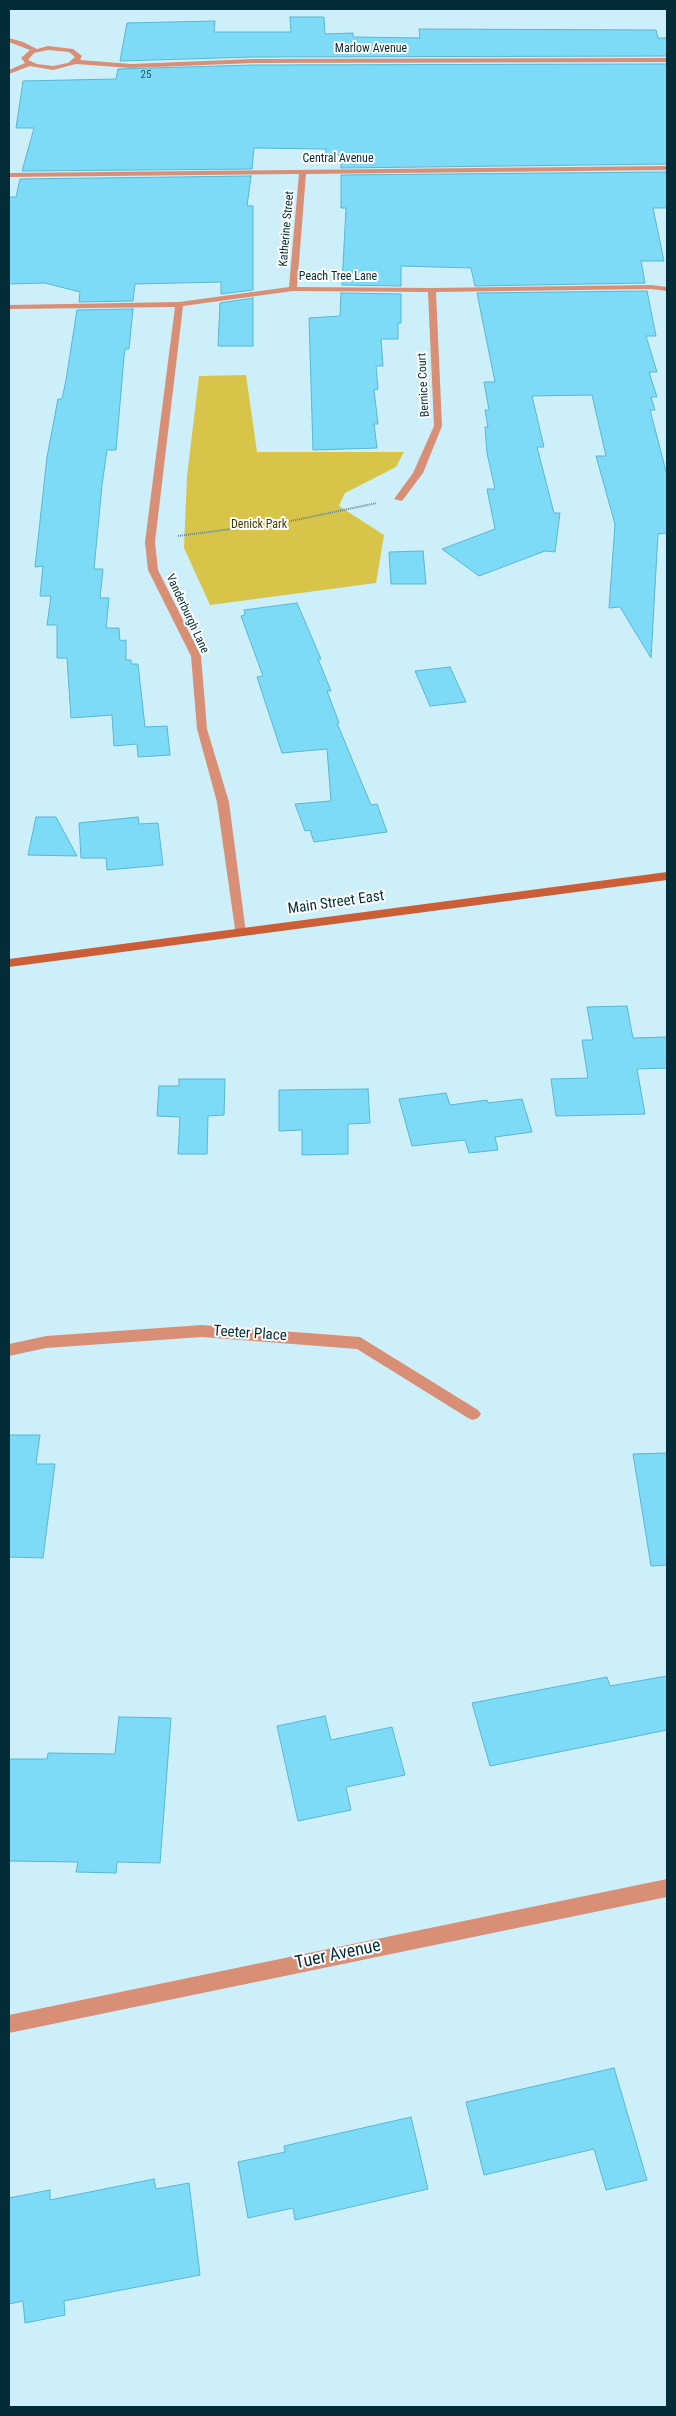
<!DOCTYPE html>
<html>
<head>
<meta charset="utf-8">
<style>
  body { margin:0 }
  #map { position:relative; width:676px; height:2416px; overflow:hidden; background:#cdeffa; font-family:"Roboto Condensed",sans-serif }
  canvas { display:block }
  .frame { position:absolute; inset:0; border:10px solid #022d38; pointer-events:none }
</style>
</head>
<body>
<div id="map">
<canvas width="676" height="2416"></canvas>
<div class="frame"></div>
</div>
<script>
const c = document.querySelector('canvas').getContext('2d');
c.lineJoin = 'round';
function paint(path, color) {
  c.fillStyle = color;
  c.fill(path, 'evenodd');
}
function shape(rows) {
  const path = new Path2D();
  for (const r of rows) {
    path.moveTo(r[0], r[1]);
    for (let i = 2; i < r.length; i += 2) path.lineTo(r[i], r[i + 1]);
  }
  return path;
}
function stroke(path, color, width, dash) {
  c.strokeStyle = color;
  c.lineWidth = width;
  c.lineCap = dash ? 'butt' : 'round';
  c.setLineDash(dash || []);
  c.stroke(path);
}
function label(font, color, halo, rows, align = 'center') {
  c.font = font + ' "Roboto Condensed",sans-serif';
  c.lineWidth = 4;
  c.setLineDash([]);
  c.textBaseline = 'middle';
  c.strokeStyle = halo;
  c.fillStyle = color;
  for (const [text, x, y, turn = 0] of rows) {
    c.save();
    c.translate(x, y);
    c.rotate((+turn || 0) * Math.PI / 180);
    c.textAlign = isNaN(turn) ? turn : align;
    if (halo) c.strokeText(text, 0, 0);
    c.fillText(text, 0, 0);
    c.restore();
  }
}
paint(shape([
  [246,375,257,452,404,452,396,467,345,493,339,506,384,535,376,583,210,605,184,548,187,476,199,376]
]), '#d8c448');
const building = shape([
  [290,17,324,17,325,34,353,33,353,37,420,38,419,29,656,30,658,38,667,38,667,56,253,57,120,61,127,23,215,21,214,32,291,32,290,17],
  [667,64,667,164,341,168,341,155,326,155,326,149,254,148,252,169,22,171,34,128,16,128,23,81,116,79,118,69,253,65,667,64],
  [667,172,667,208,653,208,664,261,641,261,645,283,475,286,471,268,401,266,401,286,342,285,346,208,341,208,341,175,667,172],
  [251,176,247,206,253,206,253,290,221,294,221,282,135,284,133,301,79,302,80,292,45,283,9,284,9,197,16,197,20,179,251,176],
  [647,291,656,336,646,336,657,372,649,372,657,397,651,397,655,410,650,410,667,475,667,533,658,534,651,658,620,607,609,608,615,524,596,456,606,456,592,395,532,396,544,447,537,447,554,513,560,513,555,552,545,551,479,576,442,549,495,529,487,489,495,489,487,453,485,427,488,427,485,410,489,410,484,382,495,382,477,293,647,291],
  [341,293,401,294,401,323,398,323,398,339,381,339,383,366,376,366,378,389,374,390,378,424,374,424,377,448,313,450,309,318,340,316,341,293],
  [253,298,253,346,218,346,220,303,253,298],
  [133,309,129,349,125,349,124,357,116,450,107,450,102,485,94,569,103,569,100,598,109,598,106,628,119,628,120,641,126,640,126,660,131,660,131,664,138,664,145,727,167,726,170,755,138,757,137,744,114,746,112,715,71,718,67,658,57,658,57,625,47,625,51,596,40,596,43,566,35,567,47,457,58,399,62,399,66,380,77,310,133,309],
  [423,551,426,584,391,584,389,552,423,551],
  [297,603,321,659,318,659,331,691,327,691,339,723,337,723,371,805,377,804,387,832,314,842,310,830,305,831,295,804,331,801,327,749,282,753,257,677,263,676,241,616,245,615,244,610,297,603],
  [450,667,466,702,430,706,415,671,450,667],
  [36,817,56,817,77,856,28,855,36,817],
  [138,817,139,824,158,823,163,865,107,870,106,858,81,858,79,823,138,817],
  [627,1006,633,1038,667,1037,667,1068,637,1069,645,1114,556,1116,551,1079,588,1078,582,1040,593,1040,587,1007,627,1006],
  [179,1079,225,1079,224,1115,208,1116,207,1154,178,1154,180,1117,157,1116,159,1086,179,1086,179,1079],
  [368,1089,370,1123,348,1124,348,1154,302,1155,302,1130,279,1131,279,1090,368,1089],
  [446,1093,450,1105,487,1100,488,1103,522,1099,532,1132,495,1137,498,1150,469,1153,465,1140,412,1146,399,1099,446,1093],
  [9,1435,40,1435,36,1464,55,1464,43,1558,9,1557,9,1435],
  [667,1453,667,1565,651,1566,633,1454,667,1453],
  [667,1676,667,1730,490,1766,472,1703,607,1677,610,1686,667,1676],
  [325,1716,331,1740,392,1727,405,1775,346,1787,351,1810,298,1821,277,1726,325,1716],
  [119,1717,171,1718,160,1863,117,1862,116,1873,76,1872,78,1862,9,1861,9,1759,47,1759,48,1753,115,1754,119,1717],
  [614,2068,647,2180,606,2190,594,2149,484,2175,466,2102,614,2068],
  [411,2117,428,2189,295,2220,293,2208,248,2218,238,2162,285,2152,284,2146,411,2117],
  [154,2179,156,2189,189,2183,200,2275,64,2301,65,2315,25,2323,23,2301,9,2304,9,2198,50,2190,50,2200,154,2179]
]);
paint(building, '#7edbf8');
stroke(building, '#58b6d2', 1);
stroke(shape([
  [178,536,291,521,377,503]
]), '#618893', 2, [1, 1]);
paint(shape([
  [9,38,23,42,37,49,48,46,73,49,82,56,80,60,131,64,253,59,667,58,667,62,253,63,131,68,76,64,53,70,30,66,9,74,9,70,25,63,21,58,30,50,9,42,9,38],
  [48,50,69,52,75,57,68,63,53,66,37,64,28,60,34,53,48,50],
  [667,166,667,170,306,174,297,287,432,288,651,285,667,287,667,291,651,289,436,292,442,426,423,473,402,501,394,499,413,473,434,426,428,292,293,291,183,306,155,542,158,570,201,656,207,729,229,802,246,933,244,936,236,936,217,802,197,729,191,656,148,570,145,542,175,307,9,309,9,305,179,302,289,287,299,174,9,177,9,173,667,166],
  [202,1325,360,1337,478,1410,481,1414,478,1418,473,1420,468,1418,357,1349,202,1337,46,1348,9,1356,9,1344,46,1336,202,1325],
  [667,1879,667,1897,9,2033,9,2015,667,1879]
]), '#d98f75');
paint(shape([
  [667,872,667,880,9,967,9,959,667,872]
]), '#cb5e36');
label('11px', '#215868', null, [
  ["25",146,75]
]);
label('12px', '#022d38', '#fff', [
  ["Marlow Avenue",371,49],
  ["Central Avenue",338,159],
  ["Katherine Street",287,229,-85],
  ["Peach Tree Lane",338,277],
  ["Bernice Court",424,385,-93],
  ["Vanderburgh Lane",187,614,65]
]);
label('12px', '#463d00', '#fff', [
  ["Denick Park",259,525]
]);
label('15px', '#022d38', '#fff', [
  ["Main Street East",336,903,-8],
  ["Teeter Place",250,1334,4]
]);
label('18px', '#022d38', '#fff', [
  ["Tuer Avenue",338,1955,-12]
]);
</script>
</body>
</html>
